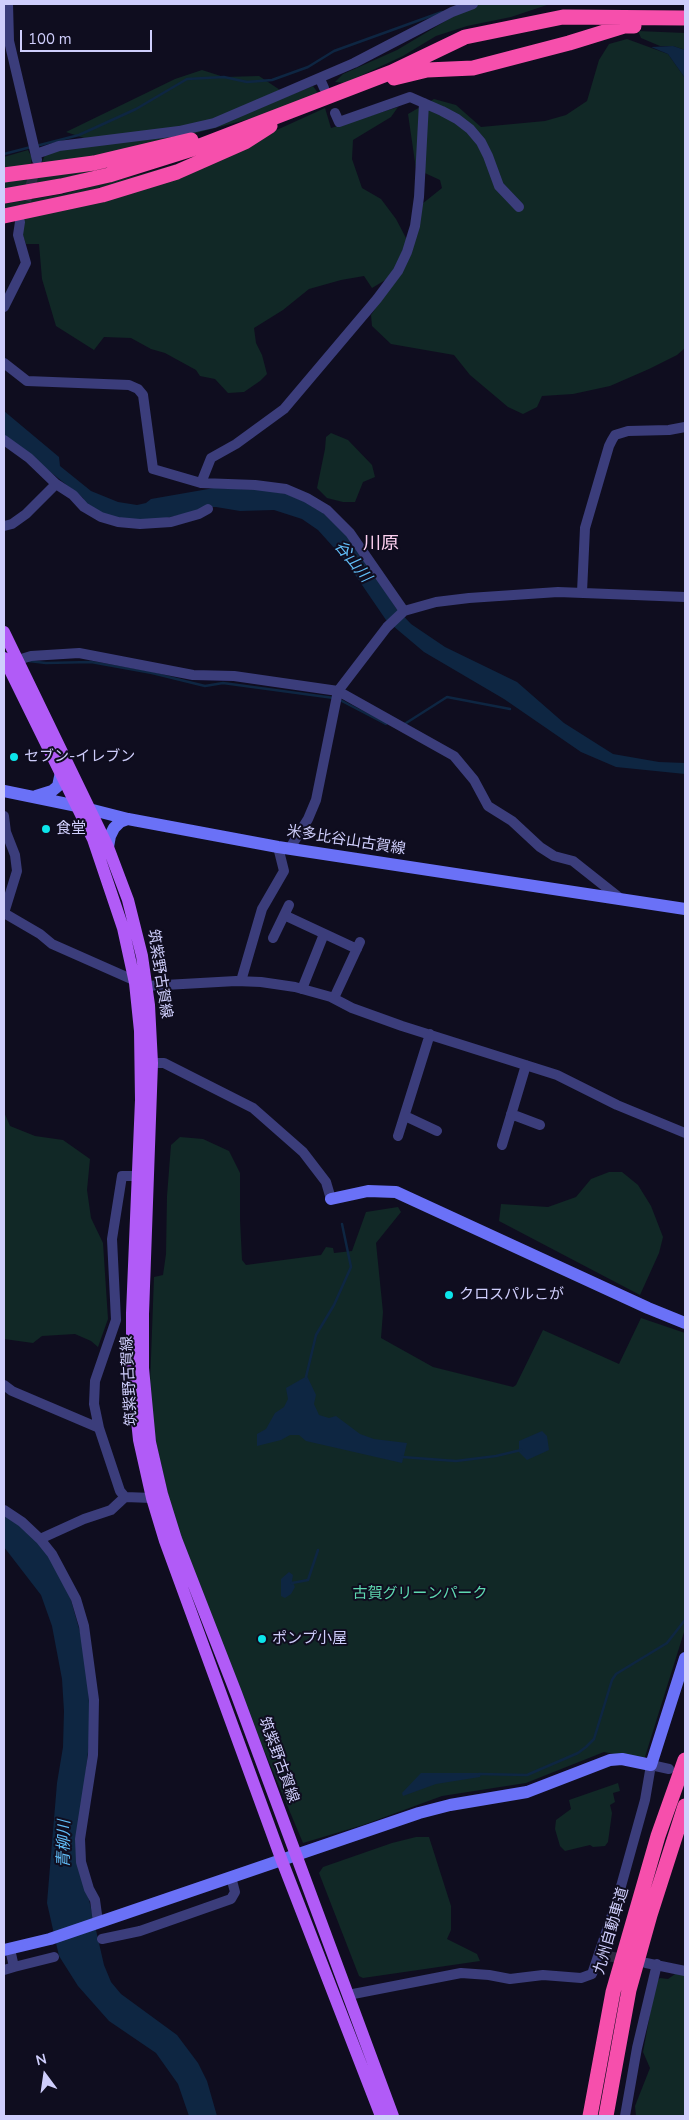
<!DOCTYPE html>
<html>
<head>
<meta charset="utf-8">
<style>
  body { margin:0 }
  #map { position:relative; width:689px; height:2120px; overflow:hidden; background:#0f0d1f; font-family:"Nunito Sans",sans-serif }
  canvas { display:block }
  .frame { position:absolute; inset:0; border:5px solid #cfcefc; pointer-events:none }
  .north { position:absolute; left:20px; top:2050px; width:50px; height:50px; -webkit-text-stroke:4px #0f0d1f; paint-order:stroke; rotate:346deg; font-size:14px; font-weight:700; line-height:20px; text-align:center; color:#cfcefc }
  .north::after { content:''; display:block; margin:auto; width:18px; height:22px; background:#cfcefc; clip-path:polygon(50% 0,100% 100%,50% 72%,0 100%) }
  .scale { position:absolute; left:20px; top:30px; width:132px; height:22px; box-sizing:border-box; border:2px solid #cfcefc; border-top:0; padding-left:6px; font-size:15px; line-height:18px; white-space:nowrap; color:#cfcefc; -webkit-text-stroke:4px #0f0d1f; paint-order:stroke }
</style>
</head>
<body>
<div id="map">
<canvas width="689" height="2120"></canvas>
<div class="frame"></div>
<div class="north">N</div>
<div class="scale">100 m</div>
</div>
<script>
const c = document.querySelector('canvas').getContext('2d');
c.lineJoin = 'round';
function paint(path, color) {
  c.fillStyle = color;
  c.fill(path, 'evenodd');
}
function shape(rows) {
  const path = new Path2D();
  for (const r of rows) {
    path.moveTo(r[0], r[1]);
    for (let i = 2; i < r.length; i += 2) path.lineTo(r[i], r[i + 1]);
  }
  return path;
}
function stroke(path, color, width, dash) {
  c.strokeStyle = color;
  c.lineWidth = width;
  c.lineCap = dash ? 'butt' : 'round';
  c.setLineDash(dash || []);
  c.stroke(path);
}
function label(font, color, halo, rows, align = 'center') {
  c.font = font + ' "Nunito Sans","Noto Sans JP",sans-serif';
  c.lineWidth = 4;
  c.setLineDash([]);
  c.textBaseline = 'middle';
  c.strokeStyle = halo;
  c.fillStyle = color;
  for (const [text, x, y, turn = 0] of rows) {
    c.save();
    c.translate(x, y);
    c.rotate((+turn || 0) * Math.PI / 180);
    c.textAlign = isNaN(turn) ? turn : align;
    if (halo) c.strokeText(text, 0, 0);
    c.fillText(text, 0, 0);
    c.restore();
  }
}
paint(shape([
  [474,4,550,4,511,17,467,26,436,36,403,56,345,83,335,82,343,74,397,50],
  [638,31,685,33,685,50,673,46,660,46,641,38],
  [627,39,668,54,685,78,685,348,677,355,649,369,610,386,573,394,542,396,537,407,523,414,508,407,470,375,454,355,391,344,372,326,371,315,411,255,417,231,417,208,442,188,440,180,416,169,408,114,434,99,456,105,481,127,545,121,566,115,587,101,599,60,609,44],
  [202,70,224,77,259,76,280,90,209,121,169,130,87,139,66,132,175,79],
  [313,86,320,96,253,118,166,141,40,167,45,155,50,151,205,129],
  [398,107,391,117,353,140,352,159,362,188,381,199,396,219,407,240,392,276,372,288,364,276,341,280,309,289,283,310,254,328,256,343,262,355,267,374,260,381,244,392,228,393,215,379,200,376,196,370,165,353,151,349,131,338,104,337,94,350,56,326,42,279,39,244,26,244,17,219,270,133,325,108,331,128],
  [28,150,32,158,30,167,4,171,4,157],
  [167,154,4,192,4,180],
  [193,159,168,171,4,211,4,204,62,194,142,174],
  [331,433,348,440,372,465,375,477,363,482,355,502,343,502,327,498,317,488,325,449,326,437],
  [4,1112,10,1126,35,1136,63,1140,90,1159,87,1190,91,1218,103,1243,108,1319,98,1347,91,1341,75,1334,42,1336,33,1343,4,1339],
  [180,1137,203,1139,229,1151,240,1173,240,1220,242,1260,246,1265,321,1255,326,1247,333,1248,334,1253,352,1251,366,1212,398,1207,401,1212,376,1243,383,1312,381,1338,433,1367,513,1387,516,1385,543,1330,619,1364,641,1318,685,1333,685,1629,644,1760,604,1752,526,1783,442,1796,363,1825,303,1843,237,1686,175,1525,149,1411,154,1277,163,1275,166,1254,167,1196,171,1145],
  [609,1172,622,1172,638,1185,651,1206,663,1237,659,1253,640,1295,499,1221,501,1204,548,1207,576,1197,591,1179],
  [618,1783,620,1791,613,1793,615,1802,610,1805,612,1813,608,1842,605,1846,593,1847,590,1845,565,1851,560,1846,555,1829,556,1820,571,1809,569,1800],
  [416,1837,429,1837,451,1906,451,1930,447,1939,477,1954,480,1961,363,1978,359,1976,319,1873,323,1867,392,1843],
  [685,1967,685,2116,636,2116,635,2106,650,2068,643,2052,656,1982,660,1978,668,1979]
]), '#112826');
paint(shape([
  [673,46,685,50,685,78,668,54,651,47],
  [4,411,59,457,60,466,91,491,118,502,137,505,146,503,151,499,214,488,264,490,287,494,305,502,322,512,352,541,396,608,411,624,445,647,517,682,564,723,613,754,659,762,685,763,685,774,616,767,581,752,504,699,424,652,386,620,345,560,318,530,302,519,274,510,240,511,216,507,205,507,198,511,152,521,113,519,85,504,83,498,4,435],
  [307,1376,316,1395,314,1404,319,1415,329,1418,336,1416,360,1434,374,1439,407,1443,402,1463,306,1441,299,1435,290,1435,281,1440,257,1446,257,1434,266,1429,275,1413,284,1407,288,1399,286,1388],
  [542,1431,547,1436,549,1450,527,1460,519,1452,519,1441],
  [4,1514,23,1528,43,1548,58,1571,71,1600,82,1639,88,1673,90,1733,82,1809,87,1891,104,1965,111,1982,121,1994,177,2035,198,2063,207,2081,217,2116,189,2116,178,2084,156,2053,109,2021,78,1986,59,1956,47,1903,57,1783,63,1747,64,1711,62,1679,52,1626,41,1595,4,1547],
  [289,1572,293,1575,292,1581,295,1587,291,1594,285,1598,281,1596,281,1579],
  [421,1773,481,1773,480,1777,436,1784,403,1796,402,1793]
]), '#0e2642');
stroke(shape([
  [36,146,79,135,136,109,187,79,224,77,247,82,272,80,308,67,334,51,442,12],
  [4,154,31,147],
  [29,661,46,663,91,662,152,673,205,686,223,683,334,698],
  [340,700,386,724],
  [403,725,447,697,510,709],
  [306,1377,316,1335,334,1305,351,1267,342,1224],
  [402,1457,456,1461,496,1456,521,1450],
  [292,1583,308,1580,318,1550],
  [479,1774,527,1775,578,1753,586,1747,594,1739,612,1680,616,1674,667,1643,685,1620]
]), '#0e2642', 2.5);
stroke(shape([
  [22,215,36,167],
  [608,1956,629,1960]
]), '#2c2a40', 10, [10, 5]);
stroke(shape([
  [8,4,9,41,37,160],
  [320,79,324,88],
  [335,113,339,122,410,97,442,111,457,119,470,129,481,142,488,156,499,186,519,207],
  [36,154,59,146,179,131,214,123,354,63,452,12,473,4],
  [4,307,26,263,18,235,20,222],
  [4,363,27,381,129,385,138,389,143,395,153,469,201,483,255,485,286,489,307,498,327,510,350,533,404,611],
  [4,440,29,458,56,484],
  [201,483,211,458,236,444,284,409,377,299,398,271,407,252,415,226,419,197,424,103],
  [4,526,12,524,26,514,56,484,73,495,84,507,101,517,118,522,140,524,171,522,199,514,208,509],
  [582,592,585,528,609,446,612,440,615,435,628,431,669,430,685,427],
  [18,660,31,656,79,653,193,675,234,676,338,691,454,756,474,780,488,806,512,821,540,847,554,856,573,861,621,899],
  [4,816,6,832,15,855,17,871,4,913],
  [290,848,308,819,316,800,338,691,387,627,404,611,436,602,469,598,558,592,685,597],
  [4,913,40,934,52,944,147,986,236,981,261,982,295,987,331,997,352,1008,402,1026,557,1075,617,1105,685,1133],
  [284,915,357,949],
  [273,938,289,905],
  [241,981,262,909,284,871,278,847],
  [302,989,324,934],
  [334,998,360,942],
  [152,1063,164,1063,253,1108,303,1152,326,1182,331,1199],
  [511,1114,540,1125],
  [405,1116,437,1131],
  [398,1136,430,1034],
  [502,1145,526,1065],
  [4,1385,12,1391,99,1428,120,1491,125,1497,152,1498],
  [99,1428,94,1404,95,1381,116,1320,112,1239,122,1176,137,1176],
  [4,1510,22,1522,40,1539,52,1554,76,1599,84,1626,94,1700,93,1755,80,1839,81,1862,89,1889,95,1900,98,1922],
  [40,1539,84,1519,111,1510,125,1497],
  [102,1939,140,1931,231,1899,235,1892,231,1877],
  [646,1963,685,1971],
  [14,1967,54,1957],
  [4,1970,14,1967,10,1949],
  [348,1995,461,1973,489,1975,510,1979,543,1975,581,1978,592,1974,618,1897,645,1800,651,1765,669,1769],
  [625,2116,637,2048,657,1964]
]), '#3b3d7b', 10);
stroke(shape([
  [4,791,77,806,128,819,278,847,685,909],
  [36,796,52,791,58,786,61,772],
  [108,847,110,836,114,828,120,822,128,819],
  [331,1199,368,1191,396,1192,648,1308,685,1323],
  [4,1950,50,1939,419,1813,450,1805,527,1792,610,1760,622,1759,651,1765,685,1658]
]), '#6a71f7', 12);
stroke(shape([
  [4,632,108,847,128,900,142,956,149,1005,152,1063,143,1314,143,1368,150,1442,162,1494,176,1539,236,1693,393,2116],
  [4,658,93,839,123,928,135,983,140,1031,141,1100,132,1313,132,1373,139,1440,152,1498,165,1541,282,1861,381,2116]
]), '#b15bf7', 12);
stroke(shape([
  [394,78,427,70,473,68,569,43,624,26,634,26],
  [4,175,94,163,191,140],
  [4,196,61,186,109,175,192,149,392,72,465,37,563,17,685,18],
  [4,216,102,195,177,172,245,142,270,126],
  [590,2116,613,1992,658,1836,685,1760],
  [606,2116,629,1990,650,1915,685,1806]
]), '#f64fac', 15);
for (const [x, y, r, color] of [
  [14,757,5,"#0ce5ea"],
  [46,829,5,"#0ce5ea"],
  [449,1295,5,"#0ce5ea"],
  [262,1639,5,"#0ce5ea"]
]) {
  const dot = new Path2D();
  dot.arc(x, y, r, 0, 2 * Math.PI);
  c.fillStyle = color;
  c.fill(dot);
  stroke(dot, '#0f0d1f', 2);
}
label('15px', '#cfcefc', '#0f0d1f', [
  ["セブン-イレブン",24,757],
  ["食堂",56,829],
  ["クロスパルこが",459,1295],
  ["ポンプ小屋",272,1639]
], 'left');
label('15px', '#cfcefc', '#0f0d1f', [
  ["米多比谷山古賀線",346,841,9],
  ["筑紫野古賀線",159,974,81],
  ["筑紫野古賀線",130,1381,-93],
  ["筑紫野古賀線",278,1760,70],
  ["九州自動車道",612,1931,-74]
]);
label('15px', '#5ed8b0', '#0f0d1f', [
  ["古賀グリーンパーク",420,1594]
]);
label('italic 16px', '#61bdf7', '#0f0d1f', [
  ["谷山川",352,562,51],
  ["青柳川",65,1844,-89]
]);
label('18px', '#fdd0f0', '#0f0d1f', [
  ["川原",381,545]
]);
</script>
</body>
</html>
